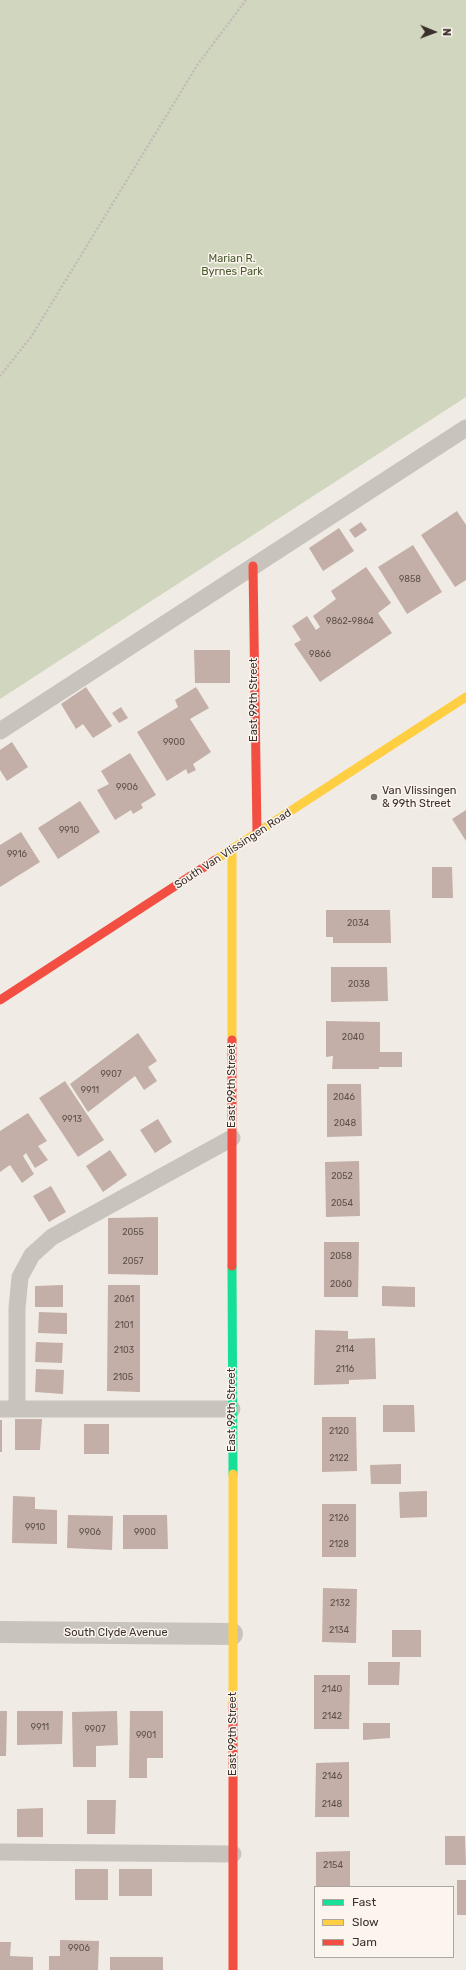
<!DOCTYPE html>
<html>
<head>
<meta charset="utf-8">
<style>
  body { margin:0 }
  #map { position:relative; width:466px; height:1970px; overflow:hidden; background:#f0ebe5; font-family:Rubik,sans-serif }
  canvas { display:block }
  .legend { position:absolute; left:314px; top:1886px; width:140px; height:72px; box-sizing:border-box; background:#fbf5ee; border:1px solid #aea6a0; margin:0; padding:5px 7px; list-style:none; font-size:12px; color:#3b302b }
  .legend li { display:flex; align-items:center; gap:8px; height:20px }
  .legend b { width:20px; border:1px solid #aea6a0 }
  .north { position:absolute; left:414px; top:12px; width:40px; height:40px; -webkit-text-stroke:3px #fbf5ee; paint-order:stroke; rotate:91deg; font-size:11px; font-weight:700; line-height:16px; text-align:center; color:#3b302b }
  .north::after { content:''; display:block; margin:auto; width:14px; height:18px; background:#3b302b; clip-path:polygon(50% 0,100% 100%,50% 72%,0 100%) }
</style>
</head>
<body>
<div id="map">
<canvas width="466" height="1970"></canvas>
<ul class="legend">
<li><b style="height:5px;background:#16e098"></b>Fast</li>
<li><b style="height:5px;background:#ffcf43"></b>Slow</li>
<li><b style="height:5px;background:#f24e42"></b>Jam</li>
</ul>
<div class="north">N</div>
</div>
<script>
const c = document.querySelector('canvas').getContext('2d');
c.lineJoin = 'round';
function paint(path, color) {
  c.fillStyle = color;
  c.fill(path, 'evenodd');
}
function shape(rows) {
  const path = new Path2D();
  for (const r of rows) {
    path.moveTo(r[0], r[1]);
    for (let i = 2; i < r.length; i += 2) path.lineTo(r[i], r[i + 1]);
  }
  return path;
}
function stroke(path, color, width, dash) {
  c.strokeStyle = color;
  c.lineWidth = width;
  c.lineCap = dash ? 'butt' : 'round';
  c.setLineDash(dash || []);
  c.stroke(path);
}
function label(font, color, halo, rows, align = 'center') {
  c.font = font + ' Rubik,sans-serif';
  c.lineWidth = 3;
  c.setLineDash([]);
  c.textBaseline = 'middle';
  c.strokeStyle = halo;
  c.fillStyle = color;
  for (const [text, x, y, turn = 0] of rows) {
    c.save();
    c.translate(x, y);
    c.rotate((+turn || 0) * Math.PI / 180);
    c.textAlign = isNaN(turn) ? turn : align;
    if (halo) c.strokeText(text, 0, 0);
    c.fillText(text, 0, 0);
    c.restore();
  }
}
paint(shape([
  [0,0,466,0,466,397,0,699]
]), '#d1d6bf');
paint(shape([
  [457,511,466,525,466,580,455,587,421,535],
  [361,522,367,530,355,538,349,530],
  [339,528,354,551,323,571,309,548],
  [413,545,442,592,407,614,378,567],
  [366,567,391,603,378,613,392,633,320,682,294,644,301,640,292,626,307,616,316,630,320,627,313,616,336,599,331,591],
  [194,650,230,650,230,683,195,683],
  [86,687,112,726,93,738,83,724,76,729,61,704],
  [196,687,209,708,190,719,211,752,193,764,196,770,188,774,186,769,167,781,137,732,178,707,175,700],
  [121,707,128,718,119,723,112,713],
  [12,742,28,767,7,781,0,770,0,750],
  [130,753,156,795,141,804,143,808,133,814,131,810,115,820,97,790,109,784,101,771],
  [80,801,100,832,58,859,38,828],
  [466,810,466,841,452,819],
  [21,832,40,862,0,887,0,845],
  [432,867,452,867,453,898,432,898],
  [326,910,390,910,391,943,333,943,333,937,326,937],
  [331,967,387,967,388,1001,331,1002],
  [326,1021,380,1022,380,1052,402,1052,402,1067,379,1067,379,1069,332,1069,333,1056,326,1057],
  [138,1033,157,1061,148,1067,157,1081,144,1090,135,1076,88,1112,70,1084],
  [65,1081,104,1140,78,1157,39,1098],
  [327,1084,361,1084,362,1136,327,1137],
  [28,1113,47,1141,38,1146,48,1160,35,1168,26,1153,23,1156,34,1174,22,1183,10,1165,0,1172,0,1131],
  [158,1119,172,1142,155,1153,140,1130],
  [110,1150,127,1175,103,1192,86,1166],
  [359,1161,360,1216,326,1217,325,1162],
  [51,1186,66,1212,49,1222,33,1196],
  [158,1217,158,1275,108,1274,108,1218],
  [324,1242,359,1242,358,1297,324,1297],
  [63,1285,63,1307,35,1307,35,1286],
  [108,1285,140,1285,140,1392,107,1391],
  [382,1286,415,1287,415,1307,382,1306],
  [39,1312,67,1313,67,1334,38,1333],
  [315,1330,348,1331,348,1339,375,1338,376,1379,349,1380,349,1384,314,1385],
  [36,1342,63,1343,62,1363,35,1362],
  [36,1369,64,1370,63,1394,35,1392],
  [383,1405,414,1405,415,1432,383,1432],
  [322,1417,356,1417,357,1471,322,1472],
  [15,1419,42,1419,40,1450,15,1450],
  [0,1420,2,1420,2,1452,0,1452],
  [84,1424,109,1424,109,1454,84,1454],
  [401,1464,401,1484,371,1484,370,1465],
  [427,1491,427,1517,400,1518,399,1492],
  [13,1496,35,1497,35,1509,57,1510,57,1544,12,1543],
  [322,1504,356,1504,356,1557,322,1557],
  [68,1515,113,1516,112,1550,67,1548],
  [123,1515,167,1515,168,1549,123,1549],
  [323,1588,357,1589,356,1643,322,1642],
  [392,1630,421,1630,421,1657,392,1657],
  [368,1662,400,1662,399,1685,368,1685],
  [314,1675,350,1675,349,1729,314,1729],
  [0,1711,7,1711,6,1756,0,1756],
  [17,1711,63,1711,62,1744,17,1745],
  [117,1711,118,1745,96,1746,96,1767,73,1767,72,1712],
  [130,1711,163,1711,163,1758,147,1758,147,1778,129,1778],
  [363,1723,390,1723,390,1738,363,1740],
  [349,1762,349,1817,315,1817,316,1763],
  [87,1800,116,1800,115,1834,87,1834],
  [43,1808,43,1837,17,1837,17,1809],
  [445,1836,465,1836,466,1865,445,1865],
  [350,1851,350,1887,316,1887,316,1852],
  [75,1869,108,1869,108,1900,75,1900],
  [119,1869,152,1869,152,1896,119,1896],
  [457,1880,466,1880,466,1915,457,1915],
  [60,1940,99,1941,98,1970,49,1970,49,1956,60,1956],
  [0,1942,11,1942,10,1956,33,1957,33,1970,0,1970],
  [110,1957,163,1957,163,1970,110,1970]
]), '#c3afa7');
stroke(shape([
  [0,376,31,337,198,64,246,0]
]), '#c2bbb6', 2.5, [2, 2]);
stroke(shape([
  [0,731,466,428],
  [0,1409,232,1409],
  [17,1409,17,1308,20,1277,32,1255,52,1237,232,1138],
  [0,1852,233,1854]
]), '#c9c3be', 17);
stroke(shape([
  [0,1632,232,1634]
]), '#c9c3be', 22);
stroke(shape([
  [232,1266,233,1474]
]), '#16e098', 9);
stroke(shape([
  [232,850,232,1040],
  [215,860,466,697],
  [233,1474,233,1705]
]), '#ffcf43', 9);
stroke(shape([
  [253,566,257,833],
  [0,1000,215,860],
  [232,1040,232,1266],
  [233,1705,233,1970]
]), '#f24e42', 9);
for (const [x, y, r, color] of [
  [374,797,4,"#7a716c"]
]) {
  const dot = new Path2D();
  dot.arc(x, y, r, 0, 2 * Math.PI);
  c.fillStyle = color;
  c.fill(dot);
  stroke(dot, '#fbf5ee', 1.5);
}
label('9px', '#5d504a', null, [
  ["9858",410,579],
  ["9862-9864",350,621],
  ["9866",320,654],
  ["9900",174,742],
  ["9906",127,787],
  ["9910",69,830],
  ["9916",17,854],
  ["2034",358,923],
  ["2038",359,984],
  ["2040",353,1037],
  ["9907",111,1074],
  ["9911",90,1090],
  ["2046",344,1097],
  ["9913",72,1119],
  ["2048",345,1123],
  ["2052",342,1176],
  ["2054",342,1203],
  ["2055",133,1232],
  ["2058",341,1256],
  ["2057",133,1261],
  ["2060",341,1284],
  ["2061",124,1299],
  ["2101",124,1325],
  ["2114",345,1349],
  ["2103",124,1350],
  ["2116",345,1369],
  ["2105",123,1377],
  ["2120",339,1431],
  ["2122",339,1458],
  ["2126",339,1518],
  ["9910",35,1527],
  ["9906",90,1532],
  ["9900",145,1532],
  ["2128",339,1544],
  ["2132",340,1603],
  ["2134",339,1630],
  ["2140",332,1689],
  ["2142",332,1716],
  ["9911",40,1727],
  ["9907",95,1729],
  ["9901",146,1735],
  ["2146",332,1776],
  ["2148",332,1804],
  ["2154",333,1865],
  ["9906",79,1948]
]);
label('11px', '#4a5a2e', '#fbf5ee', [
  ["Marian R.",232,259],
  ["Byrnes Park",232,272]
]);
label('11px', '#3b302b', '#fbf5ee', [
  ["East 99th Street",254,700,-90],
  ["South Van Vlissingen Road",233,849,-33],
  ["East 99th Street",232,1086,-90],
  ["East 99th Street",232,1410,-90],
  ["South Clyde Avenue",116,1633],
  ["East 99th Street",233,1734,-90]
]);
label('11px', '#3b302b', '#fbf5ee', [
  ["Van Vlissingen",382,791],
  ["& 99th Street",382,804]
], 'left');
</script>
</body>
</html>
